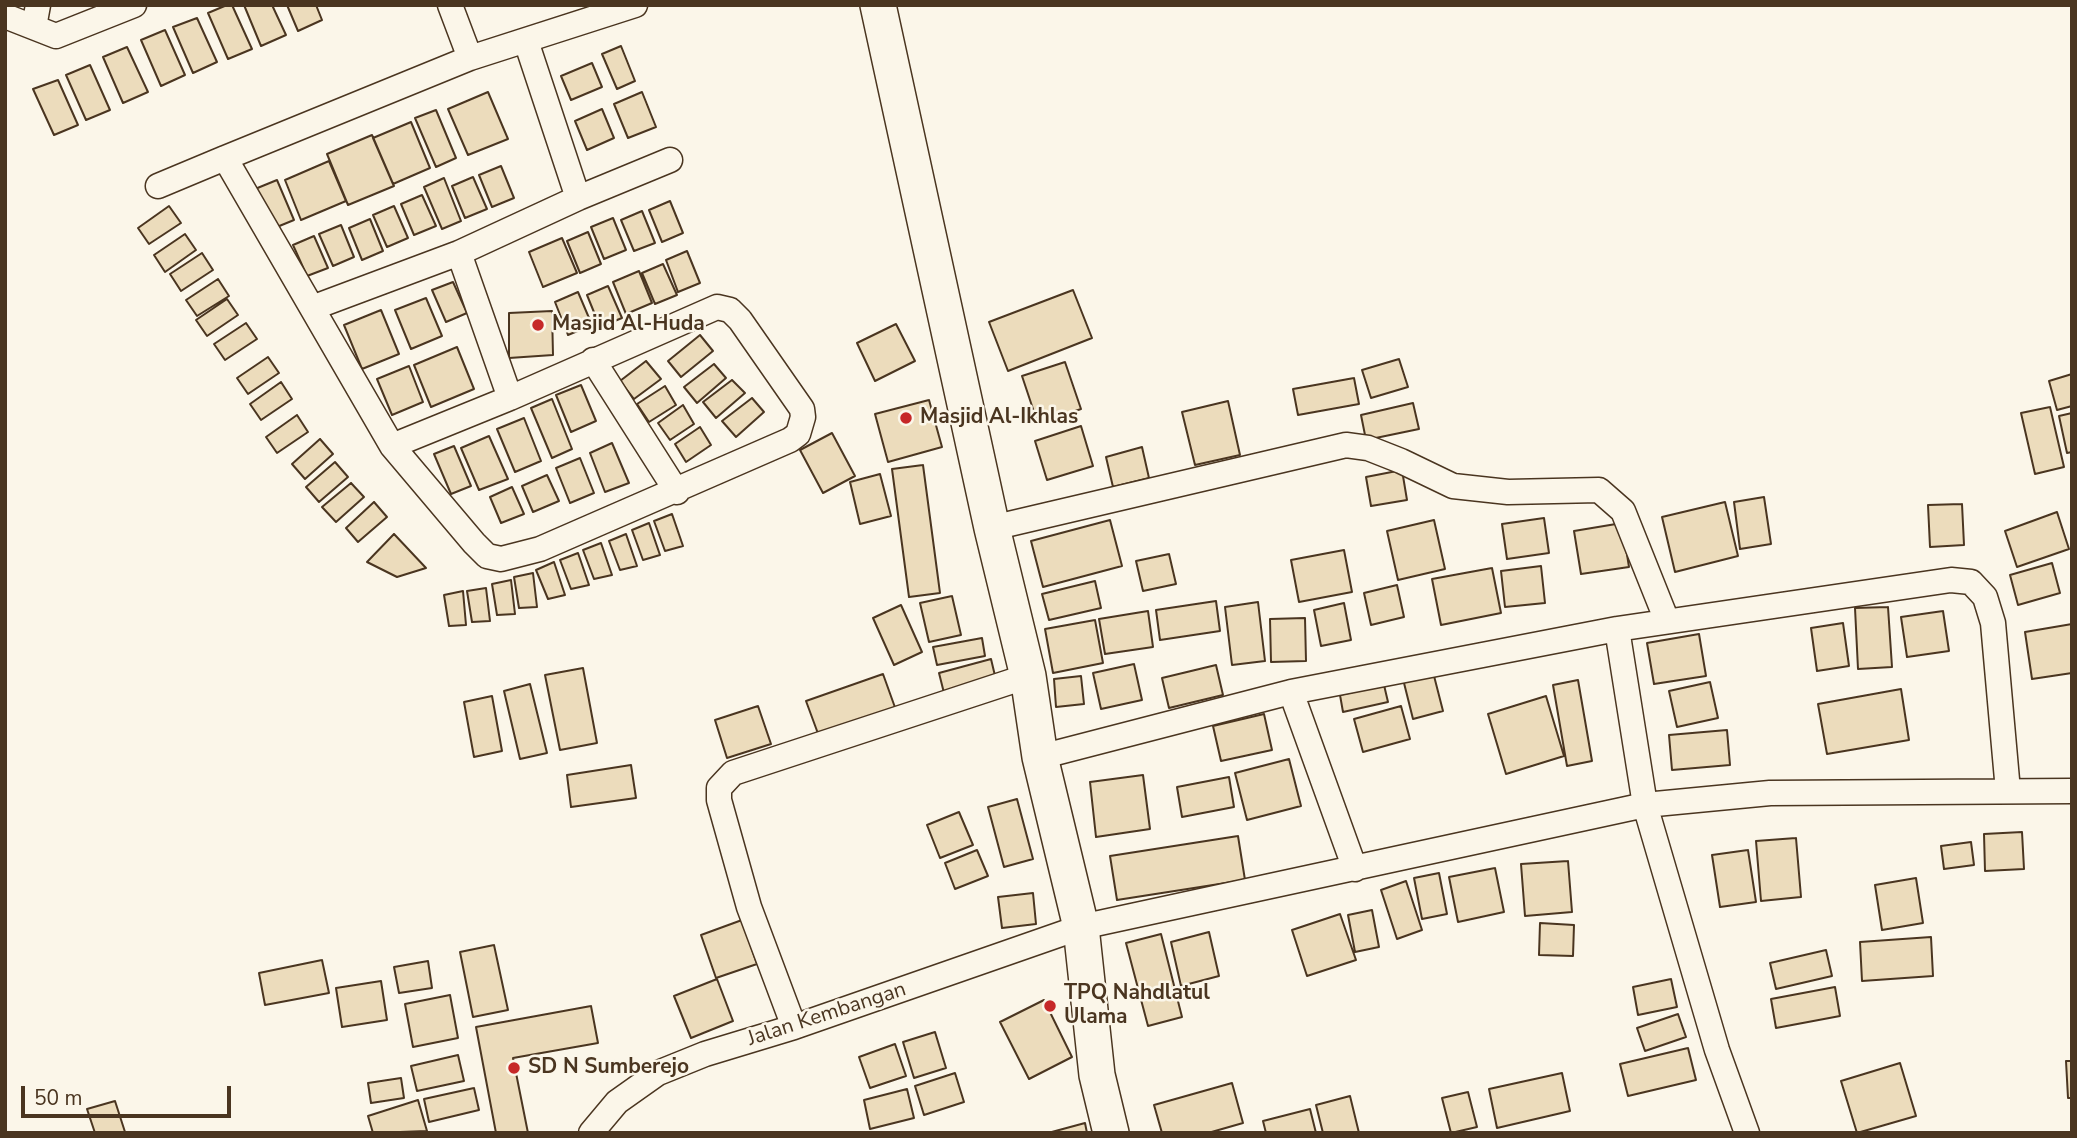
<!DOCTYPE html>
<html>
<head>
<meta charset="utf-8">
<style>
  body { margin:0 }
  #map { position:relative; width:2077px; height:1138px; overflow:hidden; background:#fbf6e9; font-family:"Nunito Sans",sans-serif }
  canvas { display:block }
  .frame { position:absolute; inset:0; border:7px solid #4a3520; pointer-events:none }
  .scale { position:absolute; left:21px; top:1086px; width:210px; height:32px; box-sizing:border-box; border:4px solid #4a3520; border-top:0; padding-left:9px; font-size:21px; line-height:24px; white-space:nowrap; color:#4a3520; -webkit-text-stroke:5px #fbf6e9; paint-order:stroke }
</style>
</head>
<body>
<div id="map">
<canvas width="2077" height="1138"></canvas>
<div class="frame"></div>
<div class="scale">50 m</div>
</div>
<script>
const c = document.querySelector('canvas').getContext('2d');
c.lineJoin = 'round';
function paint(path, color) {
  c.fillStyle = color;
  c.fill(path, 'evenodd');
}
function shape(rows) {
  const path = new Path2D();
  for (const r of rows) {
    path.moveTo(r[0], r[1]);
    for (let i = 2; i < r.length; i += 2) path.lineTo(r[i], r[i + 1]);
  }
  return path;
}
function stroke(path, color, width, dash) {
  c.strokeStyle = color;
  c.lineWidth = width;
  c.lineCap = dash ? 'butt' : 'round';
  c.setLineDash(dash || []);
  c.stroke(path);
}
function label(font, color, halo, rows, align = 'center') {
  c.font = font + ' "Nunito Sans",sans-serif';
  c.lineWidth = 5;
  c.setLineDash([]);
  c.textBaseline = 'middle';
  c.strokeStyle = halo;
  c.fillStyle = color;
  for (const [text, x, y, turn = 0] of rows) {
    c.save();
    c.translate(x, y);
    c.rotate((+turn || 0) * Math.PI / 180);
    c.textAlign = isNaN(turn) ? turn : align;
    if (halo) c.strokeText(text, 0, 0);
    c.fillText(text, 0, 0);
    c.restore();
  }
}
const building = shape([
  [227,5,232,5,252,49,228,59,208,13,227,5],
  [244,5,272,5,286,35,261,46,244,5],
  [287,5,316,5,322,20,298,31,287,5],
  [197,18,217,62,193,73,173,27,197,18],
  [165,30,185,75,161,86,141,40,165,30],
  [621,46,635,81,617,89,602,54,621,46],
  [127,47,148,92,123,103,103,57,127,47],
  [592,63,602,87,571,100,561,76,592,63],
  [90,65,110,110,86,120,66,75,90,65],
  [58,80,78,125,54,135,33,89,58,80],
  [488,92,508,139,468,155,448,109,488,92],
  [642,92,656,127,628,138,614,104,642,92],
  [602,109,614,138,587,150,575,121,602,109],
  [436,110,456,158,436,167,415,118,436,110],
  [411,122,430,168,393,184,373,138,411,122],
  [372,135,394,186,348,205,327,154,372,135],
  [329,161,346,201,301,220,285,180,329,161],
  [501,166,514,198,492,207,479,175,501,166],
  [473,177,487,209,465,218,452,186,473,177],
  [444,178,461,221,442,229,424,187,444,178],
  [277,180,294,220,272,229,255,189,277,180],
  [422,195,436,226,414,235,401,204,422,195],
  [670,201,683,233,662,242,649,210,670,201],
  [169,206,181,223,149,244,138,228,169,206],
  [394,206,408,238,387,247,373,215,394,206],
  [642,211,655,243,634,251,621,220,642,211],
  [613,218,626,250,604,259,591,227,613,218],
  [370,219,383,251,362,260,349,228,370,219],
  [341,225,354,257,333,266,319,234,341,225],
  [588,232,601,264,580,273,567,241,588,232],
  [185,234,196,250,165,272,154,255,185,234],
  [314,236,328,268,307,276,293,245,314,236],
  [562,238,577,273,543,287,529,252,562,238],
  [687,251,700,283,678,292,666,260,687,251],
  [202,253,213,270,181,291,170,274,202,253],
  [663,264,677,295,655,304,642,273,663,264],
  [639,271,652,303,626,314,613,282,639,271],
  [218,279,229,296,197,316,186,300,218,279],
  [453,282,467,313,446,322,432,290,453,282],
  [608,286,622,318,600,327,587,295,608,286],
  [1073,290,1092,338,1008,371,989,322,1073,290],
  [578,292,592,325,568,335,555,302,578,292],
  [426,298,442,336,411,349,395,310,426,298],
  [227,299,238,315,207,336,196,320,227,299],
  [381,310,399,354,362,369,344,325,381,310],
  [552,311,553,355,509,358,509,313,552,311],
  [246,323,257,339,225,360,214,344,246,323],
  [896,324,915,361,875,381,857,343,896,324],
  [700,335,713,351,681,377,668,361,700,335],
  [457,347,474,389,431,407,414,365,457,347],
  [268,357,279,373,248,394,237,378,268,357],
  [1399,359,1408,387,1371,398,1362,370,1399,359],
  [646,361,661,379,634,399,620,381,646,361],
  [1065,362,1081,409,1038,424,1022,376,1065,362],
  [714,364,726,378,697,403,684,387,714,364],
  [409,366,423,402,392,415,377,379,409,366],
  [2072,374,2072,406,2057,410,2049,381,2072,374],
  [1354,378,1359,404,1298,415,1293,389,1354,378],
  [732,380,745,393,716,418,703,402,732,380],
  [281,382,292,399,261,420,250,404,281,382],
  [581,385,596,421,571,432,556,395,581,385],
  [665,386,676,405,649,422,637,404,665,386],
  [752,398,764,412,736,437,722,421,752,398],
  [552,399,572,449,552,458,531,408,552,399],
  [929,400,942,447,888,462,875,414,929,400],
  [1228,401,1240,455,1195,465,1182,412,1228,401],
  [1413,403,1419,429,1366,440,1361,415,1413,403],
  [683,405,694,424,670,440,658,423,683,405],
  [2050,407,2064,467,2035,474,2021,413,2050,407],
  [2072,413,2072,452,2067,453,2059,416,2072,413],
  [297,415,308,432,277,453,266,437,297,415],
  [524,418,541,461,515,472,497,429,524,418],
  [1081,426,1093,466,1047,480,1035,441,1081,426],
  [700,427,711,445,686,462,675,444,700,427],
  [832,433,855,476,823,493,800,450,832,433],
  [489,436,508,479,479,490,461,448,489,436],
  [320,439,333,454,305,479,292,464,320,439],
  [612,443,629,483,605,492,590,453,612,443],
  [454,446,471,486,451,494,434,454,454,446],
  [1142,447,1149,478,1113,487,1106,457,1142,447],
  [580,458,594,493,570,503,556,468,580,458],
  [335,462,348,477,319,502,306,487,335,462],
  [923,465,940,593,909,597,892,469,923,465],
  [1402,470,1407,500,1371,506,1366,477,1402,470],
  [880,474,891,516,860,524,850,482,880,474],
  [547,475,559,501,533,512,522,486,547,475],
  [351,483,364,497,336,522,322,507,351,483],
  [512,487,524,514,501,523,490,497,512,487],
  [1764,497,1771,544,1740,549,1734,502,1764,497],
  [374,502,387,517,358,542,346,528,374,502],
  [1725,502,1738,556,1675,572,1662,517,1725,502],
  [1962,504,1964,545,1930,547,1928,505,1962,504],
  [2057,512,2069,549,2017,567,2005,531,2057,512],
  [672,514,683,546,665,551,654,521,672,514],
  [1544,518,1549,553,1507,559,1502,524,1544,518],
  [1110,520,1122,566,1043,587,1031,541,1110,520],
  [1434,520,1445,569,1398,580,1387,531,1434,520],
  [649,523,660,555,643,560,632,530,649,523],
  [1622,523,1629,567,1581,574,1574,531,1622,523],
  [394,534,426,568,397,577,367,562,394,534],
  [626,534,637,566,620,570,609,541,626,534],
  [601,543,612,575,594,579,583,550,601,543],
  [1344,550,1352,592,1299,602,1291,560,1344,550],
  [578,553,589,585,571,589,560,560,578,553],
  [1169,554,1176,584,1143,591,1136,561,1169,554],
  [554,562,565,595,548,599,536,570,554,562],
  [2052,563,2060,593,2018,605,2010,575,2052,563],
  [1541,566,1545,603,1505,607,1501,571,1541,566],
  [1492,568,1501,613,1441,625,1432,579,1492,568],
  [533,573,537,607,519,608,514,577,533,573],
  [511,580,515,614,497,615,492,584,511,580],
  [1095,581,1101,608,1049,620,1042,594,1095,581],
  [1397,585,1404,617,1371,625,1364,593,1397,585],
  [486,588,490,621,472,622,467,591,486,588],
  [463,591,466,625,449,626,444,595,463,591],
  [952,596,961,635,929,642,920,603,952,596],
  [1216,601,1220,631,1160,640,1156,610,1216,601],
  [1258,602,1265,661,1232,665,1225,607,1258,602],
  [1344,603,1351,640,1321,646,1314,610,1344,603],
  [901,605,922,652,894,665,873,618,901,605],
  [1888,607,1892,667,1858,669,1855,608,1888,607],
  [1148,611,1153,647,1105,654,1099,619,1148,611],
  [1943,611,1949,651,1907,657,1901,617,1943,611],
  [1305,618,1306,661,1271,662,1270,619,1305,618],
  [1095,620,1103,663,1053,673,1045,629,1095,620],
  [1843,623,1849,666,1817,671,1811,628,1843,623],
  [2072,624,2072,673,2032,679,2025,632,2072,624],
  [1699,634,1706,676,1654,684,1647,643,1699,634],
  [982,638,985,656,937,665,933,647,982,638],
  [991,659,996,680,944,693,939,673,991,659],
  [1134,664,1142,700,1101,709,1093,673,1134,664],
  [1216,665,1223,695,1169,708,1162,678,1216,665],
  [583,668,597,743,560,750,545,675,583,668],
  [1433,672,1443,711,1413,719,1403,679,1433,672],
  [883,674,897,713,820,739,806,701,883,674],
  [1081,676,1084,704,1056,707,1054,679,1081,676],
  [1578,680,1592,761,1567,766,1553,685,1578,680],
  [1710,682,1718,718,1677,727,1669,691,1710,682],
  [530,684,547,753,520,759,504,691,530,684],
  [1384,685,1388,702,1343,712,1340,695,1384,685],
  [1901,689,1909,740,1827,754,1818,704,1901,689],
  [492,696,502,751,474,757,464,702,492,696],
  [1546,696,1564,756,1506,774,1488,714,1546,696],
  [758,706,771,744,727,758,715,720,758,706],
  [1401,706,1410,739,1363,752,1354,719,1401,706],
  [1264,714,1272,750,1221,761,1213,726,1264,714],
  [1727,730,1730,765,1672,770,1669,735,1727,730],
  [1289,759,1301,806,1247,820,1235,773,1289,759],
  [631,765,636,798,571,807,567,775,631,765],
  [1143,775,1150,829,1096,837,1090,782,1143,775],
  [1229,777,1234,807,1182,817,1177,787,1229,777],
  [1017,799,1033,859,1004,867,988,807,1017,799],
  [959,812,973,845,940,858,927,825,959,812],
  [2022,832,2024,869,1985,871,1984,834,2022,832],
  [1238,836,1245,880,1117,900,1110,856,1238,836],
  [1796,838,1801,897,1761,901,1756,841,1796,838],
  [1971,842,1974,865,1944,869,1941,846,1971,842],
  [977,850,988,876,955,889,945,863,977,850],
  [1748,850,1756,902,1720,907,1712,855,1748,850],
  [1568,861,1572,912,1525,916,1521,864,1568,861],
  [1495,868,1504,912,1458,922,1449,877,1495,868],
  [1439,873,1447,914,1422,919,1414,878,1439,873],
  [1916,878,1923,923,1882,930,1875,885,1916,878],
  [1406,881,1422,930,1397,939,1381,890,1406,881],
  [1033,893,1036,924,1002,928,998,897,1033,893],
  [1372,910,1379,947,1355,952,1348,915,1372,910],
  [1340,914,1356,960,1307,976,1292,930,1340,914],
  [742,920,757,964,716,978,701,935,742,920],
  [1540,923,1574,925,1573,956,1539,955,1540,923],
  [1209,932,1219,976,1181,986,1171,942,1209,932],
  [1161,934,1182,1017,1148,1026,1126,943,1161,934],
  [1931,937,1933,976,1862,981,1860,942,1931,937],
  [494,945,508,1010,473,1017,460,952,494,945],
  [1826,950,1832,976,1776,989,1770,963,1826,950],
  [322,960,329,993,265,1005,259,973,322,960],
  [428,961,432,988,399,993,394,967,428,961],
  [717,979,733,1021,691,1038,674,996,717,979],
  [1671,979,1677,1007,1638,1015,1633,987,1671,979],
  [381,981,387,1020,342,1027,336,988,381,981],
  [1835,987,1840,1016,1776,1028,1771,999,1835,987],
  [450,995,458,1038,413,1047,405,1004,450,995],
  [1044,1000,1072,1057,1029,1079,1000,1022,1044,1000],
  [591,1006,598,1043,513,1058,528,1133,496,1133,476,1027,591,1006],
  [1678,1014,1686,1037,1645,1051,1637,1028,1678,1014],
  [935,1032,946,1068,914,1078,903,1042,935,1032],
  [895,1044,906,1076,870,1088,859,1057,895,1044],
  [1688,1048,1696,1080,1628,1096,1620,1064,1688,1048],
  [458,1055,464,1081,417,1091,411,1066,458,1055],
  [2066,1061,2072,1061,2072,1098,2068,1098,2066,1061],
  [1900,1063,1916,1116,1857,1133,1841,1081,1900,1063],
  [955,1073,964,1102,924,1115,915,1086,955,1073],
  [1562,1073,1570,1111,1497,1128,1489,1089,1562,1073],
  [401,1078,404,1098,371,1103,368,1083,401,1078],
  [1232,1083,1243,1123,1208,1133,1162,1133,1154,1105,1232,1083],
  [474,1088,479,1110,429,1122,424,1099,474,1088],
  [907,1089,914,1118,870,1129,864,1100,907,1089],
  [1468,1092,1477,1127,1451,1133,1442,1098,1468,1092],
  [1350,1096,1359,1133,1323,1133,1316,1105,1350,1096],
  [418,1100,427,1131,373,1133,368,1116,418,1100],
  [115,1101,125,1132,95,1133,87,1109,115,1101],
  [1310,1109,1316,1133,1266,1133,1263,1121,1310,1109],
  [1085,1123,1087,1133,1048,1133,1085,1123]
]);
paint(building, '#ecdcbc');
stroke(building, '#4a3520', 2);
const street = shape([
  [450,5,470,58,635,5],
  [5,16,56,36,134,5],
  [34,27,38,5],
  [526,41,578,198],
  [158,186,225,158],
  [459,253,510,398],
  [312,308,459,253,578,198,670,160],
  [593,360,677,492],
  [392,446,510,398,717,307,730,310,740,320,802,409,803,417,798,434,790,440,540,549,501,559,487,556,474,543,392,446,225,158,470,58],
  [992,528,1346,445,1368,448,1401,461,1453,486,1508,492,1599,490,1623,511,1667,621],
  [1617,629,1645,805,1717,1050,1747,1133],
  [1291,692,1355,869],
  [1040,757,1291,692,1617,629,1951,580,1971,582,1985,597,1993,623,2008,791],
  [794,1027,749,907,719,800,719,788,733,773,1028,676],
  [591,1133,617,1102,658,1073,705,1054,794,1027,1081,927,1645,805,1770,793,2072,791]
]);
const secondary = shape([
  [878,5,992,528,1028,676,1040,757,1081,927,1097,1075,1111,1133]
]);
stroke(street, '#4a3520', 27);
stroke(secondary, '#4a3520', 38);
stroke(street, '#fbf6e9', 24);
stroke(secondary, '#fbf6e9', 35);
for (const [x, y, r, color] of [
  [538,325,7,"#c62828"],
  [906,418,7,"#c62828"],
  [1050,1006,7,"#c62828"],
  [514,1068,7,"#c62828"]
]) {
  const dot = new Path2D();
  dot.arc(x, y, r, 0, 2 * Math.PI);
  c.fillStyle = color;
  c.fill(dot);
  stroke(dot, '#fbf6e9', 2.5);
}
label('bold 21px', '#4a3520', '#fbf6e9', [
  ["Masjid Al-Huda",552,325],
  ["Masjid Al-Ikhlas",920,418],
  ["TPQ Nahdlatul",1064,994],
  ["Ulama",1064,1018],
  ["SD N Sumberejo",528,1068]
], 'left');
label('21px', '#4a3520', '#fbf6e9', [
  ["Jalan Kembangan",827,1015,-18]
]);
</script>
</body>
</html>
